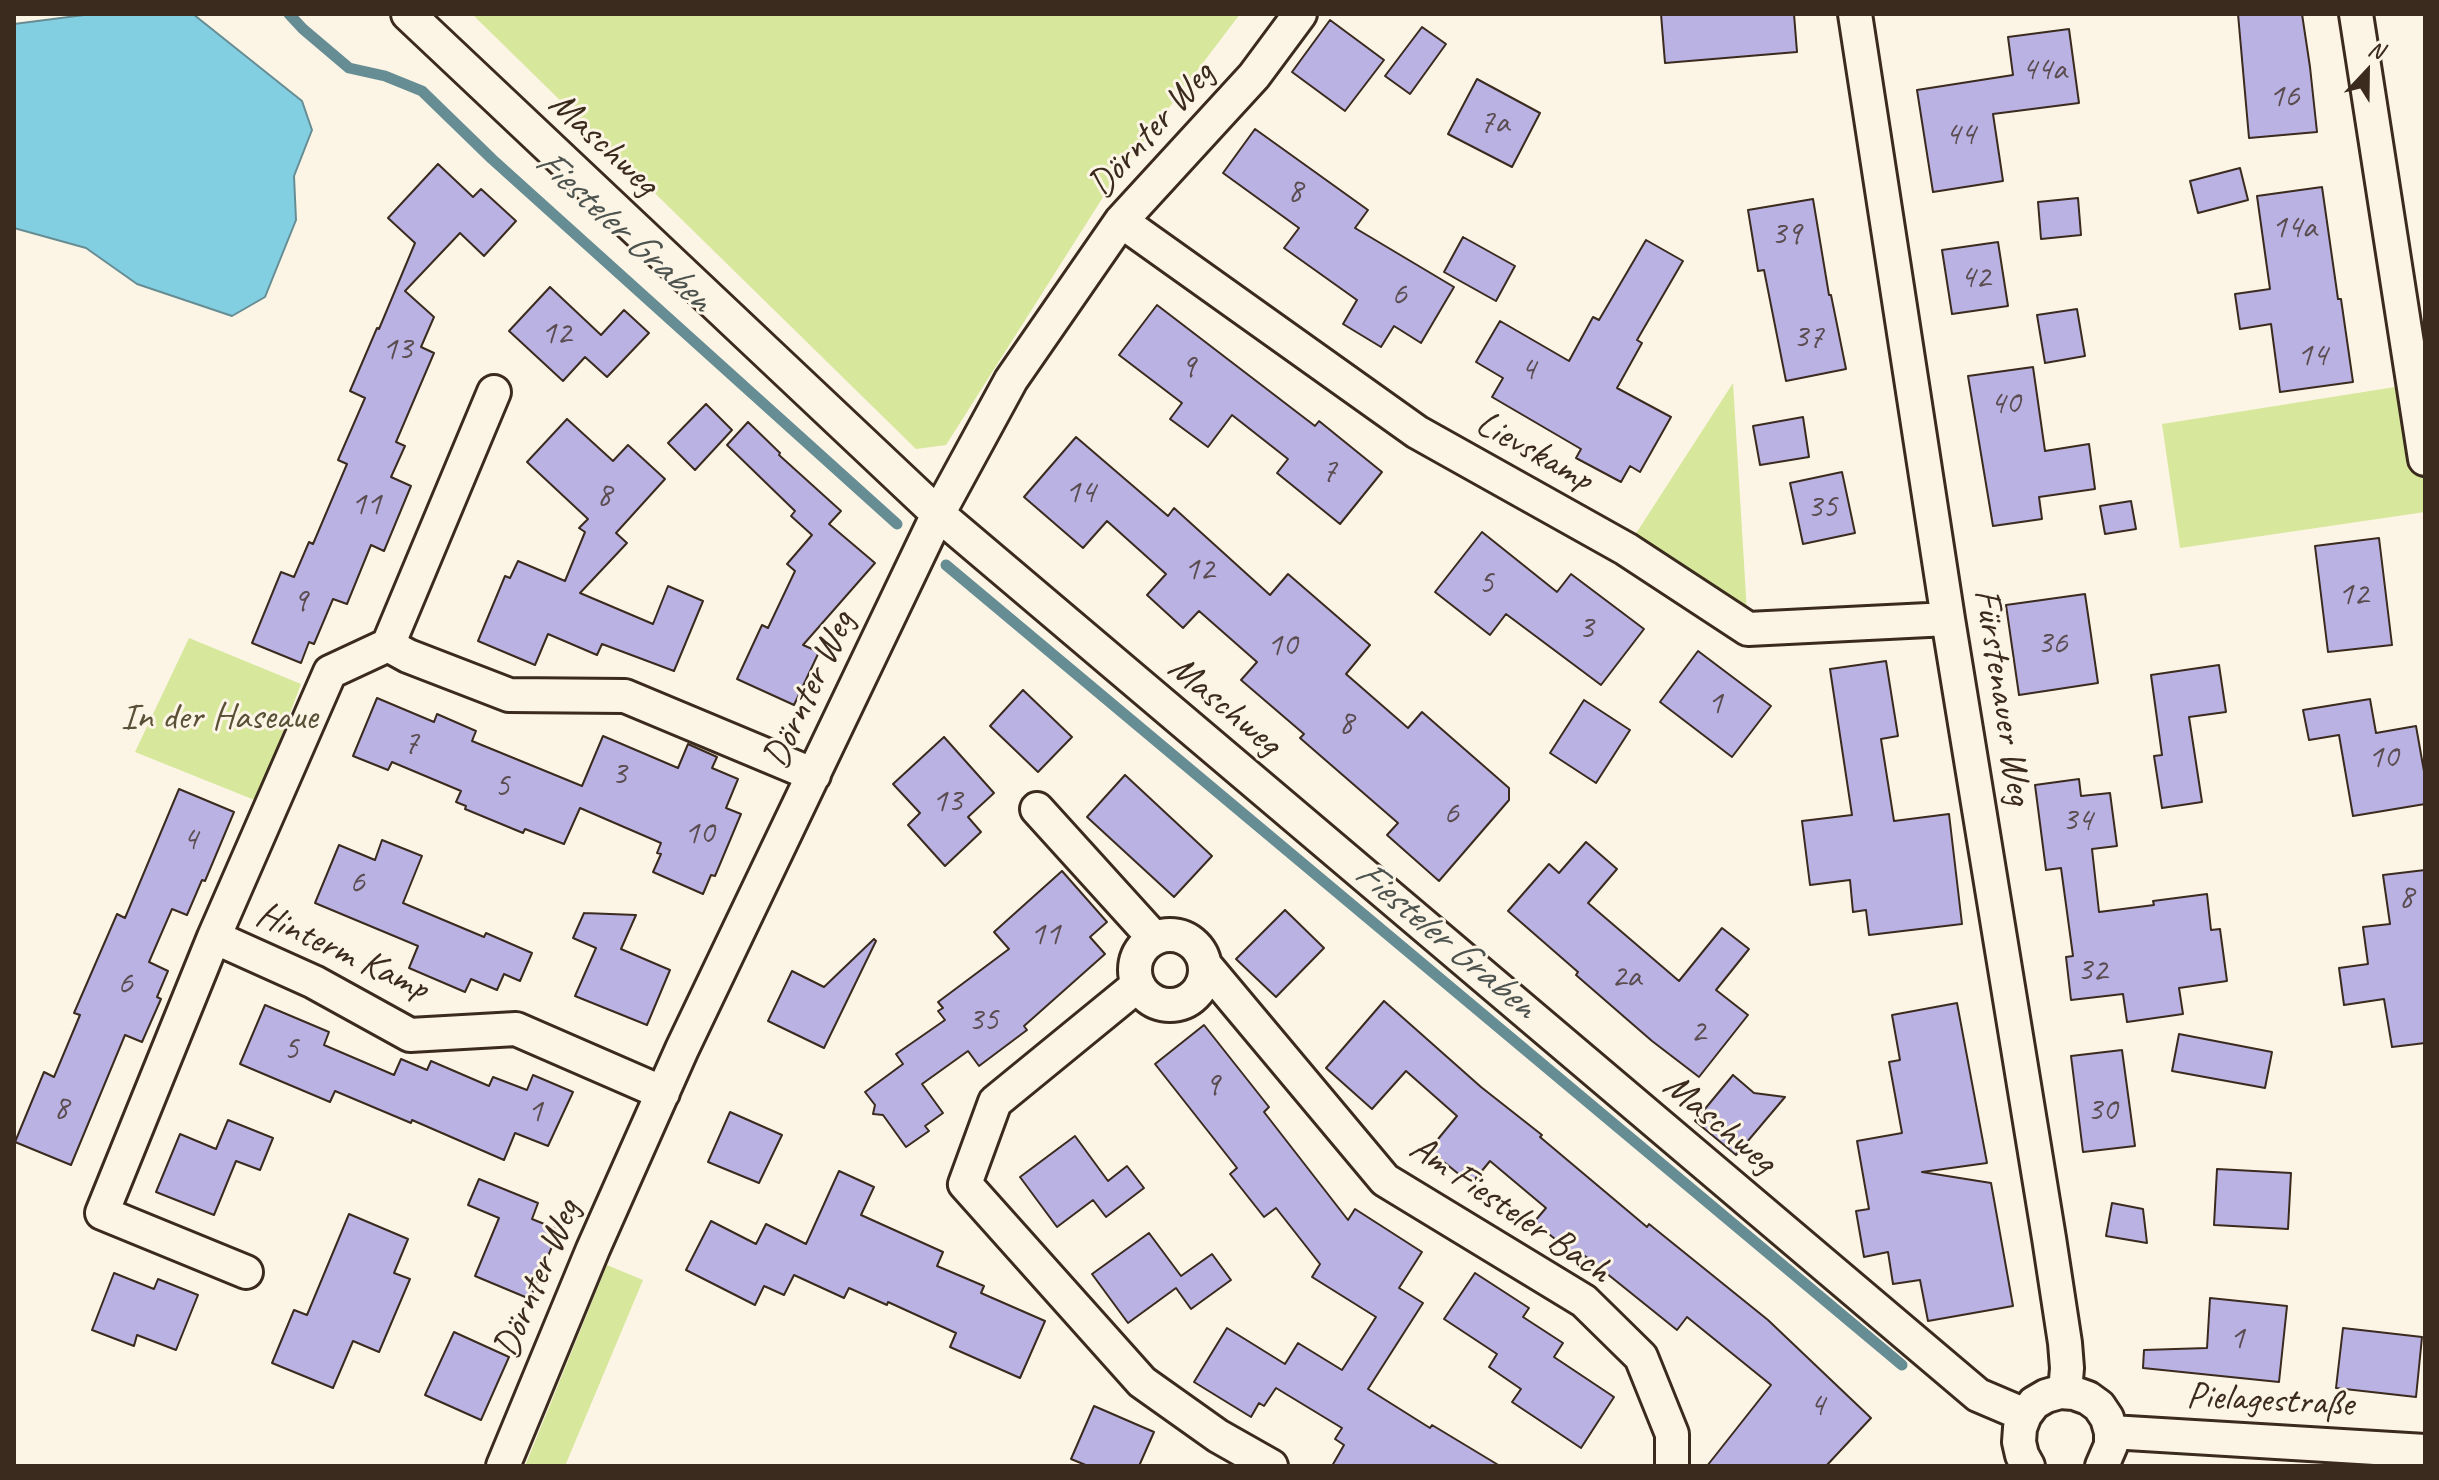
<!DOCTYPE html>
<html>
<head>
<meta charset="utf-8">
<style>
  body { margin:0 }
  #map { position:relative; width:2439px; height:1480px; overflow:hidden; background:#fcf5e5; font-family:Caveat,sans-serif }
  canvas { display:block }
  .frame { position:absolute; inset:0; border:16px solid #3b2a1e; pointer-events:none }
  .north { position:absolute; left:2327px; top:32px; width:80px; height:80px; -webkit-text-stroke:6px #fcf5e5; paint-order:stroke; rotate:22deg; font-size:22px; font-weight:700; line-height:32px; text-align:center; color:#3b2a1e }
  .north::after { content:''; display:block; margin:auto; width:28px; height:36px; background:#3b2a1e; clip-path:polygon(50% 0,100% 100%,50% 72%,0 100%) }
</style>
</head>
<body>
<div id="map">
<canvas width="2439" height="1480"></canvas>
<div class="frame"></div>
<div class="north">N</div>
</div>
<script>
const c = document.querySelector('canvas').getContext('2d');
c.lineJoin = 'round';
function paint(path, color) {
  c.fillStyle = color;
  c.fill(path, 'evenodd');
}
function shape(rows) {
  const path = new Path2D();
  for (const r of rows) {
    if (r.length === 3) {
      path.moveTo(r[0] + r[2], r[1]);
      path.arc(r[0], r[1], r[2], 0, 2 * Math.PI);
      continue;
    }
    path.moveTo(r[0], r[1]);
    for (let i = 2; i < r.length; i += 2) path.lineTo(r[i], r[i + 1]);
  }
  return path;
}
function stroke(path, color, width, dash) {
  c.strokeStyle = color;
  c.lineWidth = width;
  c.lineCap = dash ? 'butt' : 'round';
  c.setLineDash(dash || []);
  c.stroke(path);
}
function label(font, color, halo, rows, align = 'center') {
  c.font = font + ' Caveat,sans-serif';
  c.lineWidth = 6;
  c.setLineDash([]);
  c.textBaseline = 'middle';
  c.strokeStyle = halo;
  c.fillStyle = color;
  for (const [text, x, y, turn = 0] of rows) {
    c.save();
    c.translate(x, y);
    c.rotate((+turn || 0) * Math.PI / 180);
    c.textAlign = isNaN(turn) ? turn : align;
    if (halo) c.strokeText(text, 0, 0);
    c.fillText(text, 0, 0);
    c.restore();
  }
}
paint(shape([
  [472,14,1240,14,1112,183,946,445,916,449],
  [1733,383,1748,629,1626,549],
  [2414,384,2425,459,2425,512,2180,548,2162,424],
  [189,638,301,684,257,801,135,752],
  [607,1265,643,1280,565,1466,525,1466]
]), '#d7e79b');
const water = shape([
  [92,14,193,14,302,101,312,130,294,176,296,220,265,297,232,316,137,284,86,248,14,228,14,24,92,14]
]);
paint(water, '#83cfe2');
stroke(water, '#668d94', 2);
stroke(shape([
  [289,14,303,29,349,68,385,76,422,91,492,159,897,524],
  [946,565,1902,1365]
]), '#668d94', 11);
const building = shape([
  [1661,14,1794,14,1797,52,1665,63,1661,14],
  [2238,14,2302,14,2310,67,2317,132,2249,138,2238,14],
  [1330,20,1384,60,1345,111,1292,72,1330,20],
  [1422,27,1446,44,1410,94,1385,76,1422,27],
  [2069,29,2079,103,1993,114,2003,181,1933,192,1917,90,2013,75,2008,37,2069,29],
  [1477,79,1540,113,1512,167,1448,134,1477,79],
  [1255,129,1368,210,1355,228,1454,287,1421,343,1394,326,1381,347,1343,324,1357,300,1284,248,1299,228,1223,173,1255,129],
  [438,164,473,197,481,189,516,221,484,256,460,233,405,291,434,317,421,347,434,353,396,442,405,446,391,477,411,486,384,551,371,545,347,604,333,599,314,644,309,642,301,663,252,643,281,572,294,577,309,542,313,544,347,464,338,460,365,398,350,391,377,328,379,329,415,243,388,218,438,164],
  [2240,168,2248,200,2198,213,2190,181,2240,168],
  [2322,187,2338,299,2341,299,2353,382,2280,392,2271,324,2240,329,2235,294,2270,289,2257,196,2322,187],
  [2078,198,2081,235,2041,239,2038,202,2078,198],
  [1813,199,1829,295,1831,295,1846,369,1786,381,1764,270,1758,271,1748,210,1813,199],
  [1463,237,1515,266,1496,301,1444,272,1463,237],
  [1646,240,1683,261,1637,340,1642,343,1617,388,1671,417,1640,472,1630,466,1621,482,1576,458,1581,449,1492,397,1503,378,1476,362,1500,321,1569,361,1593,317,1599,320,1646,240],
  [1998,242,2008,306,1952,314,1942,250,1998,242],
  [550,287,601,335,624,310,649,333,607,377,585,357,563,381,509,331,550,287],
  [1157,305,1315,426,1319,421,1382,472,1340,524,1277,473,1288,459,1232,415,1208,447,1170,419,1182,403,1119,355,1157,305],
  [2077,309,2085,356,2045,363,2037,315,2077,309],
  [2033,367,2045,451,2089,444,2095,489,2039,497,2042,519,1993,526,1968,376,2033,367],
  [706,404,732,430,695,470,668,443,706,404],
  [1803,417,1809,457,1760,465,1753,426,1803,417],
  [567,419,613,461,628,445,665,479,616,533,627,543,580,593,653,624,668,586,703,601,674,671,602,644,597,655,548,634,535,665,478,641,505,576,510,578,518,561,565,581,585,532,579,528,588,519,527,462,567,419],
  [748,422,780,453,779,455,841,511,829,524,875,563,803,645,819,652,794,705,737,679,762,625,768,628,795,571,787,564,812,535,791,516,795,511,727,445,748,422],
  [1076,437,1168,516,1174,508,1270,595,1288,574,1370,645,1346,674,1408,728,1422,712,1509,788,1509,800,1439,881,1387,835,1398,823,1300,738,1304,734,1241,680,1257,662,1199,611,1183,628,1147,595,1166,574,1107,521,1083,548,1024,497,1076,437],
  [1842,472,1855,533,1803,544,1790,483,1842,472],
  [2131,501,2136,529,2105,534,2100,506,2131,501],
  [1482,532,1557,592,1571,574,1644,629,1601,685,1506,614,1490,635,1435,592,1482,532],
  [2379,538,2392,645,2328,652,2315,546,2379,538],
  [2085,594,2098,683,2019,695,2006,605,2085,594],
  [1698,651,1771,706,1732,757,1660,702,1698,651],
  [1886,661,1898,736,1881,739,1894,821,1949,814,1962,924,1869,935,1866,910,1853,912,1850,880,1810,885,1802,821,1852,815,1830,669,1886,661],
  [2219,665,2226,712,2189,717,2202,802,2162,808,2154,756,2162,755,2151,675,2219,665],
  [1023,690,1072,737,1038,772,990,726,1023,690],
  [377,698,434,722,437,714,476,731,472,741,582,786,603,736,678,768,688,744,717,757,712,768,738,779,726,808,741,814,715,876,711,875,703,894,653,872,661,854,657,853,661,843,580,808,564,844,525,829,523,833,465,809,466,806,456,802,461,791,392,762,388,770,353,756,377,698],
  [2370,699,2376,733,2416,726,2425,777,2425,804,2353,816,2339,735,2309,740,2303,710,2370,699],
  [1584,700,1630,730,1596,783,1550,753,1584,700],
  [944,737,994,793,968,817,981,832,945,866,908,825,920,813,893,784,944,737],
  [1125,775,1212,856,1174,897,1087,817,1125,775],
  [2079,779,2081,796,2110,793,2117,846,2092,849,2099,912,2154,905,2153,901,2207,894,2211,930,2220,929,2227,981,2179,988,2183,1014,2127,1022,2123,994,2071,1000,2066,957,2073,956,2061,868,2046,870,2035,785,2079,779],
  [179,789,234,812,205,881,202,880,187,915,172,909,149,962,168,971,157,997,161,999,142,1042,125,1035,71,1165,15,1142,44,1072,54,1077,80,1015,74,1013,117,914,125,918,179,789],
  [382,840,422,856,403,903,484,937,486,933,532,953,520,981,504,974,497,990,471,979,465,992,409,968,418,946,315,903,339,845,375,860,382,840],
  [1586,842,1617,869,1588,903,1679,981,1722,928,1749,949,1716,990,1748,1015,1699,1077,1652,1041,1576,975,1578,972,1508,911,1549,864,1559,873,1586,842],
  [2425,870,2425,1043,2392,1047,2384,999,2344,1005,2339,968,2368,964,2363,927,2390,924,2383,875,2425,870],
  [1062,871,1107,922,1090,937,1105,954,1024,1026,1027,1030,979,1066,968,1051,922,1084,943,1113,925,1126,929,1131,906,1147,883,1115,873,1114,875,1105,865,1092,903,1064,896,1054,945,1020,938,1011,943,1008,938,1002,1009,949,994,932,1062,871],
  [1285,910,1324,948,1276,997,1236,959,1285,910],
  [584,913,636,915,621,949,670,970,647,1025,575,996,596,948,573,938,584,913],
  [874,939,876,941,824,1048,768,1021,792,971,824,987,874,939],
  [1384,1001,1481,1087,1542,1135,1540,1137,1647,1227,1649,1224,1768,1320,1871,1418,1826,1466,1707,1466,1771,1385,1687,1317,1677,1330,1585,1256,1581,1260,1534,1222,1546,1208,1490,1161,1471,1184,1429,1150,1457,1116,1406,1071,1372,1109,1326,1068,1384,1001],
  [1957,1003,1987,1163,1922,1172,1991,1183,2013,1306,1928,1321,1920,1280,1893,1284,1888,1252,1864,1257,1856,1211,1869,1209,1857,1141,1902,1133,1889,1062,1900,1060,1892,1015,1957,1003],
  [265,1005,329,1032,324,1045,394,1075,401,1059,427,1070,431,1061,489,1086,493,1077,527,1090,533,1075,573,1092,548,1146,515,1133,504,1160,412,1120,411,1123,335,1091,330,1102,240,1064,265,1005],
  [1204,1025,1269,1107,1264,1112,1348,1220,1355,1209,1422,1252,1399,1288,1423,1303,1368,1389,1430,1428,1432,1425,1500,1466,1332,1466,1344,1445,1335,1439,1342,1428,1276,1388,1264,1406,1259,1403,1251,1417,1194,1382,1227,1328,1285,1364,1298,1343,1342,1370,1376,1317,1312,1277,1320,1264,1276,1208,1264,1217,1230,1174,1237,1168,1155,1064,1204,1025],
  [2179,1034,2272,1052,2265,1088,2172,1071,2179,1034],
  [2122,1050,2135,1146,2083,1152,2071,1056,2122,1050],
  [1733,1075,1754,1093,1785,1097,1736,1155,1695,1121,1733,1075],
  [730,1112,782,1135,759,1183,708,1162,730,1112],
  [228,1120,273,1138,260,1170,236,1161,214,1215,156,1192,180,1134,216,1149,228,1120],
  [1075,1136,1108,1181,1127,1166,1144,1188,1106,1217,1093,1200,1057,1227,1020,1177,1075,1136],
  [2217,1169,2291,1173,2288,1229,2214,1225,2217,1169],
  [839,1171,874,1187,861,1215,943,1252,937,1266,984,1286,981,1293,1045,1321,1020,1378,950,1347,956,1333,888,1302,887,1305,849,1288,844,1298,794,1275,784,1295,764,1286,755,1305,686,1270,711,1221,756,1244,766,1224,806,1244,839,1171],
  [479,1179,538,1203,532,1219,559,1230,530,1299,475,1276,499,1218,468,1205,479,1179],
  [2112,1203,2143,1209,2147,1243,2106,1236,2112,1203],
  [349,1214,408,1239,394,1273,410,1279,379,1352,353,1341,333,1388,272,1363,294,1310,307,1315,349,1214],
  [1149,1233,1181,1276,1212,1254,1231,1280,1191,1309,1176,1288,1128,1323,1092,1274,1149,1233],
  [114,1273,154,1289,158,1279,198,1295,176,1350,137,1335,134,1346,92,1330,114,1273],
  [1475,1273,1529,1308,1523,1317,1563,1343,1554,1357,1614,1397,1581,1448,1512,1402,1521,1389,1489,1367,1497,1354,1444,1319,1475,1273],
  [2210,1298,2287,1306,2279,1382,2143,1368,2144,1350,2207,1348,2210,1298],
  [2343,1328,2422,1337,2416,1397,2336,1388,2343,1328],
  [454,1332,509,1357,481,1420,425,1395,454,1332],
  [1094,1406,1154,1432,1139,1466,1088,1466,1071,1459,1094,1406]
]);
paint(building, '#b9b2e3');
stroke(building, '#3b2a1e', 2);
const street = shape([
  [408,14,938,514,1978,1395,2025,1415],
  [1855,14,1948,619,2049,1238,2065,1343,2067,1368,2065,1392],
  [2356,14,2425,459],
  [1121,221,1417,432,1626,549,1748,629,1948,619],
  [388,645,408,656,509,695,625,696,814,775],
  [388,645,494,392],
  [1037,809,1154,938],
  [1170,970,35],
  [214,937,314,982,410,1035,516,1029,663,1093],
  [1205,965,1385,1180,1584,1301,1641,1357,1672,1434,1672,1466],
  [1138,985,995,1102,965,1184,1142,1382,1218,1436,1271,1466],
  [246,1272,102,1213,214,937,330,672,388,645],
  [2111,1432,2425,1451],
  [503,1466,593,1249,682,1049,938,514,1011,380,1121,221,1254,76,1300,14],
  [2028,1466,2022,1455,2019,1442,2020,1428,2025,1415,2034,1403,2046,1396,2060,1392,2074,1393,2088,1398,2099,1406,2107,1418,2111,1432,2111,1445,2102,1466]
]);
stroke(street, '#3b2a1e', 38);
stroke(street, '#fcf5e5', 32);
label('34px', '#5a4c4f', null, [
  ["44a",2044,70],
  ["16",2284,97],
  ["7a",1494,123],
  ["44",1960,135],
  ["8",1295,192],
  ["14a",2294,228],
  ["39",1786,235],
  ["42",1975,278],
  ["6",1399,295],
  ["12",556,334],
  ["37",1808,338],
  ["13",397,350],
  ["14",2312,356],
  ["9",1188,368],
  ["4",1528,370],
  ["40",2005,404],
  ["7",1329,472],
  ["14",1080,493],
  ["8",604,496],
  ["11",366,505],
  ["35",1822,508],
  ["12",1199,570],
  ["5",1486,584],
  ["12",2353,595],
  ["9",300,602],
  ["3",1586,629],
  ["36",2052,644],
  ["10",1282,646],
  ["1",1715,704],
  ["8",1346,724],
  ["7",411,744],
  ["10",2383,758],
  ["3",619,775],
  ["5",502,787],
  ["13",947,802],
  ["6",1451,814],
  ["34",2077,821],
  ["10",699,834],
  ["4",190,840],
  ["6",357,883],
  ["8",2406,898],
  ["11",1045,935],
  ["32",2092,971],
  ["2a",1626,977],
  ["6",125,984],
  ["35",983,1021],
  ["2",1698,1032],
  ["5",291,1050],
  ["9",1212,1086],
  ["8",61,1109],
  ["30",2102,1111],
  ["1",535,1112],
  ["1",2237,1339],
  ["4",1817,1406]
]);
label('38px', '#3b2a1e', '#fcf5e5', [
  ["Dörnter Weg",1152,130,-48],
  ["Maschweg",603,144,43],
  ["Lievskamp",1534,452,29],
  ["Dörnter Weg",810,690,-65],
  ["Fürstenauer Weg",2002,697,81],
  ["Maschweg",1224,706,40],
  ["Hinterm Kamp",342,952,25],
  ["Maschweg",1719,1124,40],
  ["Am Fiesteler Bach",1510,1210,34],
  ["Dörnter Weg",538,1279,-67],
  ["Pielagestraße",2270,1401,3]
]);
label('38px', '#5a5037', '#fcf5e5', [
  ["In der Haseaue",219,718]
]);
label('italic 40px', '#4d534f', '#fcf5e5', [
  ["Fiesteler Graben",623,231,42],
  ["Fiesteler Graben",1445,940,40]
]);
</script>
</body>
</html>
